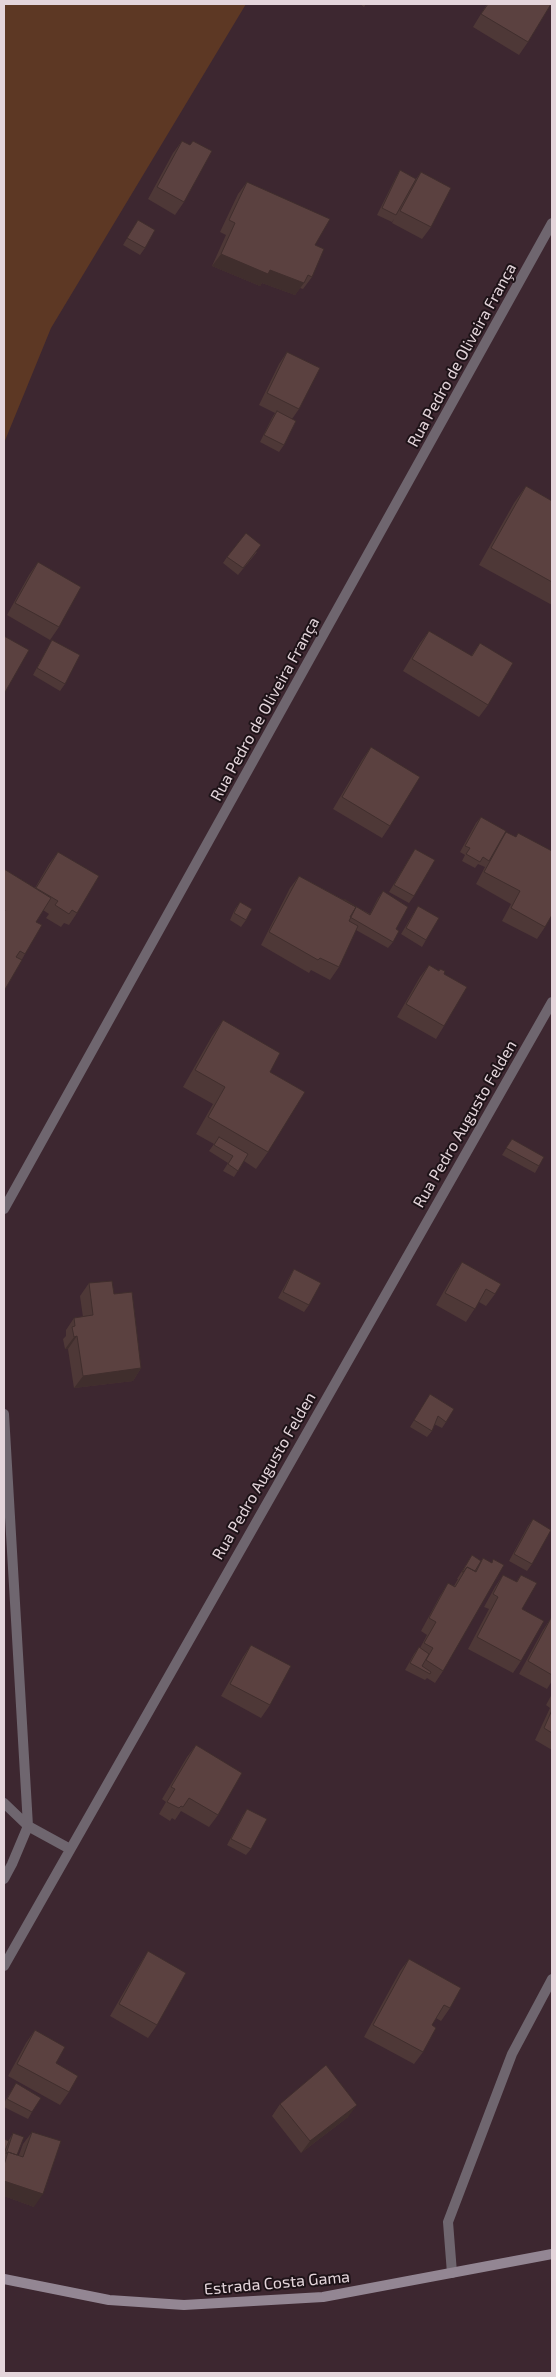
<!DOCTYPE html>
<html>
<head>
<meta charset="utf-8">
<style>
  body { margin:0 }
  #map { position:relative; width:556px; height:2377px; overflow:hidden; background:#3d2730; font-family:"Exo 2",sans-serif }
  canvas { display:block }
  .frame { position:absolute; inset:0; border:5px solid #e4d5db; pointer-events:none }
</style>
</head>
<body>
<div id="map">
<canvas width="556" height="2377"></canvas>
<div class="frame"></div>
</div>
<script>
const c = document.querySelector('canvas').getContext('2d');
c.lineJoin = 'round';
function paint(path, color) {
  c.fillStyle = color;
  c.fill(path, 'evenodd');
}
function shape(rows) {
  const path = new Path2D();
  for (const r of rows) {
    path.moveTo(r[0], r[1]);
    for (let i = 2; i < r.length; i += 2) path.lineTo(r[i], r[i + 1]);
  }
  return path;
}
function stroke(path, color, width, dash) {
  c.strokeStyle = color;
  c.lineWidth = width;
  c.lineCap = dash ? 'butt' : 'round';
  c.setLineDash(dash || []);
  c.stroke(path);
}
function label(font, color, halo, rows, align = 'center') {
  c.font = font + ' "Exo 2",sans-serif';
  c.lineWidth = 4;
  c.setLineDash([]);
  c.textBaseline = 'middle';
  c.strokeStyle = halo;
  c.fillStyle = color;
  for (const [text, x, y, turn = 0] of rows) {
    c.save();
    c.translate(x, y);
    c.rotate((+turn || 0) * Math.PI / 180);
    c.textAlign = isNaN(turn) ? turn : align;
    if (halo) c.strokeText(text, 0, 0);
    c.fillText(text, 0, 0);
    c.restore();
  }
}
paint(shape([
  [4,4,246,4,51,328,4,443]
]), '#5d3824');
stroke(shape([
  [4,1209,552,223],
  [4,1414,28,1826,12,1864,4,1879],
  [4,1803,28,1826,70,1849],
  [4,1966,552,1002],
  [452,2273,448,2222,512,2054,552,1979]
]), '#6f666f', 10);
stroke(shape([
  [4,2279,109,2300,184,2305,323,2297,552,2254]
]), '#938693', 10);
paint(shape([
  [360,4,366,4,364,7],
  [487,4,551,4,528,42,519,55,473,27],
  [182,141,184,202,175,215,148,199,173,153],
  [400,170,416,179,421,172,431,227,422,239,392,223,394,219,392,222,377,215,396,177],
  [247,182,315,245,312,277,303,289,300,288,295,295,262,283,260,286,212,266,226,235,220,232,238,194],
  [138,220,145,248,140,255,123,245],
  [287,352,299,409,292,419,284,445,279,452,260,442,272,418,275,413,259,405,279,364],
  [526,486,552,501,552,605,479,565,514,503],
  [257,552,238,575,223,563,227,557],
  [38,562,59,627,50,640,7,615,29,575],
  [429,631,471,656,480,643,488,705,479,717,403,671,420,643],
  [52,640,65,684,60,691,33,675,48,647],
  [371,747,390,826,382,838,333,809,362,760],
  [481,817,504,834,545,927,537,939,502,921,511,904,476,884,485,867,478,864,475,868,462,861,465,855,460,852,476,823],
  [415,849,414,896,409,903,389,892],
  [58,852,77,913,69,925,64,923,61,927,46,918,49,914,43,910,36,922,25,954,4,991,4,869,35,888,49,864],
  [299,876,370,914,378,898,383,891,396,929,393,942,388,948,356,930,339,967,330,980,311,970,309,973,261,945,290,888],
  [240,902,246,920,241,927,230,920,235,909],
  [418,906,426,940,422,947,401,934],
  [429,965,444,974,444,1026,436,1039,397,1017,420,977],
  [223,1020,270,1072,268,1152,256,1169,244,1161,234,1177,223,1171,228,1163,209,1151,214,1144,196,1134,213,1104,183,1087,212,1036],
  [512,1139,539,1166,535,1173,502,1155],
  [462,1262,495,1294,486,1306,479,1302,466,1322,436,1305,453,1275],
  [294,1269,309,1305,304,1312,278,1298,290,1276],
  [89,1283,114,1294,141,1368,133,1381,74,1388,68,1349,65,1349,63,1339,66,1336,66,1330,74,1318,83,1317,80,1296],
  [430,1394,446,1422,442,1428,434,1424,432,1431,427,1437,410,1427],
  [533,1519,532,1564,527,1571,509,1561,528,1526],
  [472,1555,481,1561,483,1558,491,1563,493,1559,443,1671,435,1683,427,1678,425,1680,405,1670,414,1654,419,1647,420,1648,427,1635,421,1631,440,1596,448,1583,454,1586,458,1579,457,1579],
  [503,1575,516,1582,521,1575,521,1661,513,1673,468,1649,489,1609,484,1607,495,1587],
  [551,1618,552,1618,552,1681,547,1689,519,1674,543,1630],
  [251,1645,270,1705,261,1718,221,1696,243,1657],
  [552,1694,552,1750,535,1740,550,1708,546,1705],
  [196,1745,218,1815,209,1827,181,1811,175,1820,172,1818,170,1821,159,1814,166,1802,162,1799,187,1757],
  [247,1809,251,1849,246,1855,227,1845,243,1815],
  [148,1951,157,2025,148,2038,110,2016,140,1964],
  [409,1959,450,2008,441,2021,436,2018,432,2025,423,2052,414,2064,364,2037,400,1971],
  [35,2030,56,2063,69,2092,60,2105,8,2076,26,2043],
  [16,2083,32,2112,28,2119,4,2107,4,2103],
  [280,2104,348,2117,301,2153,272,2116],
  [32,2132,34,2207,4,2196,4,2154,9,2140,13,2133,17,2155,19,2155,23,2144]
]), '#4e3837');
paint(shape([
  [221,254,270,270,304,283,295,295,262,283,260,286,212,266],
  [77,1336,68,1349,65,1349,74,1337],
  [141,1368,133,1381,74,1388,83,1376],
  [357,2105,348,2117,301,2153,310,2141],
  [4,2181,43,2194,34,2207,4,2196]
]), '#402e2d');
const building = shape([
  [488,4,551,4,528,42,481,14,488,4],
  [182,141,190,145,193,141,212,151,184,202,157,187,182,141],
  [400,170,416,179,396,215,382,208,400,170],
  [421,172,451,188,431,227,400,211,421,172],
  [247,182,330,219,315,245,324,249,312,277,308,275,304,283,270,270,268,274,221,254,235,223,229,220,247,182],
  [138,220,155,230,145,248,127,238,138,220],
  [287,352,320,368,299,409,267,393,287,352],
  [277,411,296,421,284,445,264,435,277,411],
  [526,486,552,501,552,582,491,548,526,486],
  [246,533,261,545,243,568,227,557,246,533],
  [38,562,81,587,59,627,15,603,38,562],
  [429,631,472,656,480,643,513,663,488,705,412,659,429,631],
  [4,636,29,650,4,694,4,636],
  [52,640,80,655,65,684,37,668,52,640],
  [371,747,420,777,390,826,342,797,371,747],
  [481,817,506,831,489,861,483,857,480,862,466,854,470,848,465,846,481,817],
  [506,832,516,837,518,833,552,851,552,915,545,927,511,908,520,891,484,872,506,832],
  [415,849,435,860,414,896,394,885,415,849],
  [58,852,99,876,77,913,72,910,69,914,55,905,58,901,36,888,58,852],
  [4,869,51,898,36,922,42,925,25,954,20,951,16,957,22,960,4,991,4,912,5,910,4,909,4,869],
  [299,876,356,907,349,921,358,926,339,967,320,958,318,960,269,932,299,876],
  [383,891,408,907,396,929,399,931,393,942,350,917,356,907,344,900,344,899,370,915,383,891],
  [240,902,252,909,246,920,234,913,240,902],
  [418,906,439,918,426,940,406,928,418,906],
  [429,965,439,971,440,969,445,971,444,974,467,987,444,1026,406,1004,429,965],
  [223,1020,280,1053,270,1072,305,1092,268,1152,208,1117,225,1087,195,1070,223,1020],
  [219,1137,248,1154,238,1171,228,1164,233,1156,214,1145,219,1137],
  [512,1139,544,1157,539,1166,506,1148,512,1139],
  [462,1262,501,1284,495,1294,486,1289,475,1309,445,1293,462,1262],
  [294,1269,321,1283,309,1305,283,1292,294,1269],
  [112,1281,114,1294,132,1292,141,1368,83,1376,77,1336,74,1337,72,1327,75,1326,74,1318,93,1315,89,1283,112,1281],
  [430,1394,454,1409,446,1422,438,1416,432,1431,414,1420,430,1394],
  [533,1519,551,1530,532,1564,514,1554,533,1519],
  [472,1555,481,1561,475,1571,467,1567,463,1572,462,1572,472,1555],
  [483,1558,492,1563,493,1559,504,1565,443,1671,426,1660,433,1648,424,1643,436,1622,429,1618,448,1583,455,1587,467,1567,476,1572,483,1558],
  [503,1575,517,1582,521,1575,537,1583,522,1609,544,1621,521,1661,477,1637,498,1597,493,1594,503,1575],
  [551,1618,552,1618,552,1675,528,1661,551,1618],
  [251,1645,291,1666,270,1705,230,1684,251,1645],
  [419,1647,429,1654,422,1666,431,1672,430,1674,410,1663,419,1647],
  [552,1710,552,1733,544,1728,552,1710],
  [196,1745,242,1773,218,1815,189,1798,183,1807,181,1806,179,1808,167,1802,175,1789,171,1787,196,1745],
  [247,1809,267,1819,251,1849,231,1839,247,1809],
  [148,1951,186,1973,157,2025,119,2004,148,1951],
  [409,1959,461,1988,450,2008,444,2005,432,2025,436,2028,423,2052,373,2025,409,1959],
  [35,2030,65,2047,56,2063,78,2076,69,2092,17,2064,35,2030],
  [326,2065,357,2105,310,2141,280,2104,326,2065],
  [16,2083,41,2098,32,2112,7,2099,16,2083],
  [32,2132,61,2141,43,2194,4,2181,4,2165,8,2152,23,2157,32,2132],
  [13,2133,24,2137,17,2155,8,2152,6,2154,13,2133],
  [4,2139,9,2141,4,2153,4,2139]
]);
paint(building, '#5b4140');
stroke(building, '#402e2d', 1);
label('16px', '#e4d5db', '#1e1318', [
  ["Rua Pedro de Oliveira França",462,355,-61],
  ["Rua Pedro de Oliveira França",265,709,-61],
  ["Rua Pedro Augusto Felden",465,1124,-60],
  ["Rua Pedro Augusto Felden",264,1476,-60],
  ["Estrada Costa Gama",277,2283,-5]
]);
</script>
</body>
</html>
